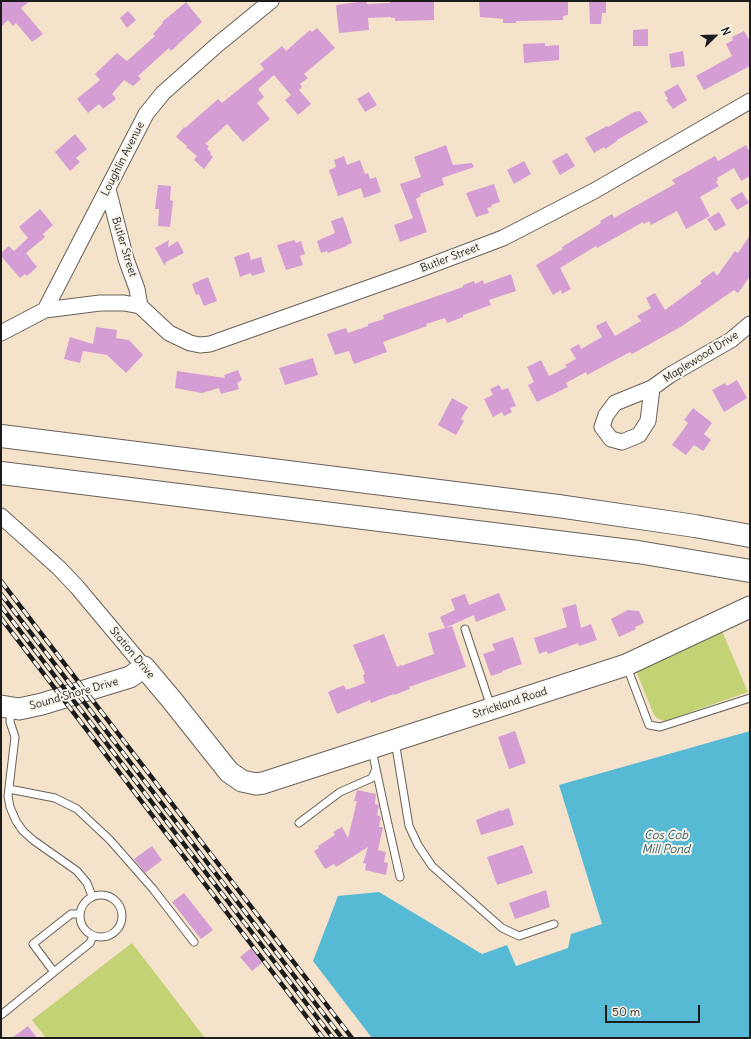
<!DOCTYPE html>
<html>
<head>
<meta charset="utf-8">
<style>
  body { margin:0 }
  #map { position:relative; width:751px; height:1039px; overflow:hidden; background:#f4e2cb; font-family:Delius,sans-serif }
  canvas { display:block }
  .frame { position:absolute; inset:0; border:2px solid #1c1c1c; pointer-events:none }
  .north { position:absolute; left:695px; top:16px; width:40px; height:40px; -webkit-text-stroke:3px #f7f3e8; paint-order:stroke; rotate:67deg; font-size:11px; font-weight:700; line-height:16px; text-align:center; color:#1c1c1c }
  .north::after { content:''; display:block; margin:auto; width:14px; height:18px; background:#1c1c1c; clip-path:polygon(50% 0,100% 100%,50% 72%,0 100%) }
  .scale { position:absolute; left:605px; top:1005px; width:95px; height:18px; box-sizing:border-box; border:2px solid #1c1c1c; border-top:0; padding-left:5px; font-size:12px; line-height:14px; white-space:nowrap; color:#1c1c1c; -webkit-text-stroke:3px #f7f3e8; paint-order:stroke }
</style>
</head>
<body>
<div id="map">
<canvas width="751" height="1039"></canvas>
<div class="frame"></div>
<div class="north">N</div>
<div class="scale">50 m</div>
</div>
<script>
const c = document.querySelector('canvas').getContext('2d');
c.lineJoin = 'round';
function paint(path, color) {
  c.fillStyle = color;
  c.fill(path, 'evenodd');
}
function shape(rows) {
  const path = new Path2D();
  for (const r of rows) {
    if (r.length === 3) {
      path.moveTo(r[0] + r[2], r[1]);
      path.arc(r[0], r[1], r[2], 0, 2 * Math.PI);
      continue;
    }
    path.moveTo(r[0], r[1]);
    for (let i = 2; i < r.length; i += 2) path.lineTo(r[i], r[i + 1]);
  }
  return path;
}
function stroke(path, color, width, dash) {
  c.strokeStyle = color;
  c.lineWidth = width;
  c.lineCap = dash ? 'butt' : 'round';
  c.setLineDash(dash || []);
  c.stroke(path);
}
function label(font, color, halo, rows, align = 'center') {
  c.font = font + ' Delius,sans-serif';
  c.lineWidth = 4;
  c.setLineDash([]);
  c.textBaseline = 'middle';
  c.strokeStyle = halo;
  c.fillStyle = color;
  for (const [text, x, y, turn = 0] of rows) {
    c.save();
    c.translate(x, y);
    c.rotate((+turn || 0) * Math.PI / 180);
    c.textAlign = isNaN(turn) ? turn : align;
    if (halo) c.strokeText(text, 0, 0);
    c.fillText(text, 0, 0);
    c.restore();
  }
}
paint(shape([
  [722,631,748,692,665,721,658,719,654,715,637,673,639,668],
  [132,943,205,1038,46,1038,32,1020]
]), '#c2d274');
paint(shape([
  [750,731,750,1038,372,1038,313,961,338,896,379,892,482,954,507,945,516,966,568,948,571,934,602,924,559,785]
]), '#57bad5');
paint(shape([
  [1,1,30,1,21,8,43,34,32,42,16,23,13,26,8,20,1,27],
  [366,1,367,4,390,3,390,1,434,1,434,20,395,21,395,18,391,18,391,17,368,18,369,30,339,33,336,5],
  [479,1,568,1,568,15,563,16,563,20,516,21,516,23,503,23,503,19,480,17],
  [589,1,606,1,606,13,602,13,601,24,590,24],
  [186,2,202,22,171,51,169,48,138,76,141,79,133,86,124,80,112,94,116,99,103,109,99,104,88,113,77,99,100,80,95,74,117,53,127,61,155,36,153,34,163,23,162,22],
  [128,11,136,20,127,28,120,18],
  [317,28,335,48,304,74,308,78,300,84,302,87,299,90,311,104,298,115,285,100,291,95,274,75,258,89,264,97,257,103,270,119,243,142,227,124,205,144,209,146,207,149,211,152,210,154,213,157,204,169,194,160,197,156,186,147,187,146,176,137,184,127,185,128,218,99,222,103,264,69,260,64,282,46,286,51,310,30,312,32],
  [648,29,648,46,633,46,633,30],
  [744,31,750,41,750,66,704,90,696,76,732,56,726,44,733,40,732,37],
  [545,43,545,46,559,45,559,60,524,63,523,44],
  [683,51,685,66,671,68,669,54],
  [678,84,687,100,673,109,666,100,668,99,664,92],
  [369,92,377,105,365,112,357,99],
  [640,111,648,122,617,140,617,141,605,149,604,147,594,153,585,138,607,126,608,127,634,112],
  [75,134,87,149,76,158,80,162,70,171,55,152],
  [446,145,453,165,472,163,474,167,442,178,444,185,420,194,421,196,416,199,427,232,400,242,394,225,413,218,400,184,421,177,414,157],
  [746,145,750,153,750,176,741,181,734,168,717,178,718,180,716,182,719,186,700,197,710,216,686,229,677,211,651,225,649,221,644,224,643,222,597,248,596,246,560,268,571,289,562,294,561,290,553,295,536,265,563,249,562,247,601,223,600,221,612,214,614,218,675,184,672,180,715,156,718,161],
  [567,153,575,166,560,175,552,161],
  [344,156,347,165,360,160,365,174,368,173,370,179,376,177,381,192,364,198,361,188,338,196,329,170,336,167,334,160],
  [524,161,531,174,514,184,507,170],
  [494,184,500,202,491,205,492,207,487,208,489,213,476,217,466,193],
  [158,185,171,186,170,200,173,201,170,227,158,226,159,209,155,209],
  [742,192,749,203,737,210,730,199],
  [40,209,53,225,43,234,45,237,26,253,37,267,27,276,25,274,20,278,1,256,1,253,9,246,14,251,28,238,19,227],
  [719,212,726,225,715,231,707,219],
  [343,217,352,243,347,245,347,246,328,253,327,251,321,253,317,241,335,233,331,221],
  [750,235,750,276,738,293,734,290,682,326,632,354,630,352,587,375,586,372,566,383,568,387,537,402,528,385,534,382,527,367,541,360,549,376,567,367,565,365,576,359,570,349,579,344,581,349,602,337,596,326,606,321,615,336,641,321,637,316,651,308,646,298,655,293,665,310,702,283,700,281,714,271,717,276,735,251,738,253],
  [169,240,168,247,178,241,184,253,166,262,165,266,155,248],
  [294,240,296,243,301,241,305,254,300,256,303,265,286,270,277,245],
  [249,252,251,260,261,257,265,272,252,276,251,273,240,277,234,257],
  [511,274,516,291,489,300,491,305,463,315,463,317,447,323,445,318,426,324,427,326,383,342,387,352,354,364,349,351,335,355,327,334,346,328,348,333,368,326,368,324,384,319,383,315,463,287,463,285,474,281,475,284,483,280,484,284],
  [208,277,217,301,204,306,199,294,196,295,192,284],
  [96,327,117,330,116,338,129,340,143,355,126,373,107,355,83,351,80,363,64,359,70,337,93,344],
  [313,358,318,375,285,385,279,368],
  [238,370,242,380,237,383,239,389,221,394,219,388,202,393,175,388,177,371,225,378,224,375],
  [737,380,747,398,724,412,712,390,725,383,727,386],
  [499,385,502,390,508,388,516,406,510,408,512,412,504,416,502,412,493,417,484,399,493,395,490,389],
  [452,398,468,407,461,419,464,421,456,435,438,425],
  [693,408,712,423,704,434,711,440,703,451,694,445,686,455,672,445,688,423,684,420],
  [499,593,506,610,476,622,474,615,445,628,440,617,455,610,451,599,465,594,469,605],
  [576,604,581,628,591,624,597,640,579,646,578,643,548,654,547,651,539,654,534,638,567,627,562,608],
  [628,610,639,611,644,623,635,627,636,629,619,637,611,619],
  [452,626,466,667,409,687,410,689,394,695,394,694,371,703,370,700,337,714,328,692,344,685,346,690,365,683,363,675,365,674,353,645,384,634,397,667,401,665,401,666,434,654,428,633],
  [513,637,522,664,502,671,503,672,491,676,483,654,495,650,492,644],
  [515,731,526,763,509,769,498,737],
  [357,790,376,794,375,804,379,805,379,806,377,815,381,817,379,827,383,827,378,850,386,852,384,862,388,863,386,875,365,870,366,864,363,863,368,847,336,867,334,864,325,869,314,851,319,848,318,846,335,835,333,832,342,827,348,838,357,801,354,801],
  [509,808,514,825,481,835,476,820,501,810,501,811],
  [523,845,533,873,497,885,487,857],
  [152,846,162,860,145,873,134,859],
  [546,890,550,907,515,919,509,903],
  [184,893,213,930,201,939,172,902],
  [251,948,262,963,252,971,240,957],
  [28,1026,37,1038,12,1038]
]), '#d49ed4');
const lane = shape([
  [465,629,491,707],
  [627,667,649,725,660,727,750,698],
  [11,710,10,722,15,737,8,796,10,807,16,821,23,831,33,840,77,871,87,883,92,896],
  [395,741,409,826,418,845,432,866,502,928,519,936,554,924],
  [376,769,385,811,400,877],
  [9,789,55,798,77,809,110,840,153,889,194,942],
  [299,823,340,792,372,778,376,769,372,750],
  [101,916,21],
  [80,914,71,914,33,944,54,972,90,943,93,936],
  [1,1015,54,972]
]);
const street = shape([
  [108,189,126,259,137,289,140,306],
  [45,310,100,303,124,303,140,306,169,333,190,343,200,345,210,344,413,272,503,238,594,191,750,101],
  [1,333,45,310,146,114,163,93,217,45,271,1],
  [652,388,648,421,639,435,622,442,611,439,602,427,606,415,615,403,652,388,670,375,731,340,750,324],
  [1,516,59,568,77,587,144,667]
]);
const secondary = shape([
  [1,706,19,709,42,704,130,677,144,667,171,699,229,772,242,781,256,784,263,783,626,665,750,607]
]);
const highway = shape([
  [1,436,558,506,695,526,750,536],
  [1,473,638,552,750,571]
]);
stroke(lane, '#686159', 9);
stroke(street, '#686159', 17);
stroke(secondary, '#686159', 23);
stroke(highway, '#686159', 24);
stroke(lane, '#fff', 7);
stroke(street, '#fff', 15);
stroke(secondary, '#fff', 21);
stroke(highway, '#fff', 22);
const rail = shape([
  [1,581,352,1038],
  [1,594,342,1038],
  [1,606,333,1038],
  [1,618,323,1038]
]);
stroke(rail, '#1c1c1c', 4.5);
stroke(rail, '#f7f3e8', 3, [9]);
label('11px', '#1c1c1c', '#f7f3e8', [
  ["Loughlin Avenue",123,159,-63],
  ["Butler Street",124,247,73],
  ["Butler Street",450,258,-21],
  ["Maplewood Drive",701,357,-32],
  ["Station Drive",132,653,50],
  ["Sound Shore Drive",74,694,-16],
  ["Strickland Road",510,703,-18]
]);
label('italic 12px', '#345b66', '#f7f3e8', [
  ["Cos Cob",666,836],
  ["Mill Pond",666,850]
]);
</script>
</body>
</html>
